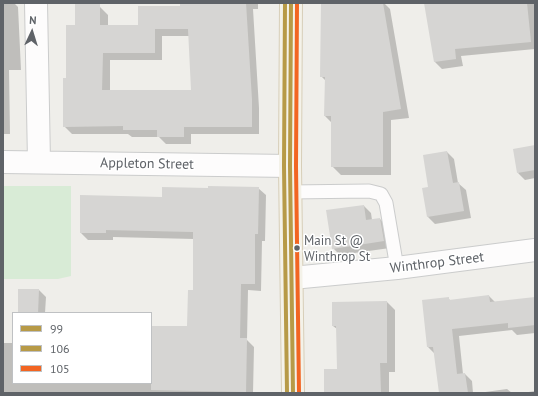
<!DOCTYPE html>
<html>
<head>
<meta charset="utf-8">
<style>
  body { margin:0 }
  #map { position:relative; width:538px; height:396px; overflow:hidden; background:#efeeea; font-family:"PT Sans",sans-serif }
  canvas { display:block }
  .frame { position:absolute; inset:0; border:4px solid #5f6368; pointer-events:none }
  .legend { position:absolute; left:12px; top:312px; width:140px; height:72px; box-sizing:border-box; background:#fff; border:1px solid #bfc1c3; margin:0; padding:5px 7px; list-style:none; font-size:12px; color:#5f6368 }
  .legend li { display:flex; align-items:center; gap:8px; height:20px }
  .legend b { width:20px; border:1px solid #bfc1c3 }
  .north { position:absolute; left:12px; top:12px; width:40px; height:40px; -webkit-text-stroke:3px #fff; paint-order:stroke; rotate:4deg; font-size:11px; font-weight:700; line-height:16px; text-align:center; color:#5f6368 }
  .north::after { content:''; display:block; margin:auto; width:14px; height:18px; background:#5f6368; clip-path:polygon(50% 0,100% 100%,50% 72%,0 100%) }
</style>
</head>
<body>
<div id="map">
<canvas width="538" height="396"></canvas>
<div class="frame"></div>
<ul class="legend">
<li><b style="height:5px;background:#b79a47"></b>99</li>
<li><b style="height:5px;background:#b79a47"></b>106</li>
<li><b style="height:5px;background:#f26522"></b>105</li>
</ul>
<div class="north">N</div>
</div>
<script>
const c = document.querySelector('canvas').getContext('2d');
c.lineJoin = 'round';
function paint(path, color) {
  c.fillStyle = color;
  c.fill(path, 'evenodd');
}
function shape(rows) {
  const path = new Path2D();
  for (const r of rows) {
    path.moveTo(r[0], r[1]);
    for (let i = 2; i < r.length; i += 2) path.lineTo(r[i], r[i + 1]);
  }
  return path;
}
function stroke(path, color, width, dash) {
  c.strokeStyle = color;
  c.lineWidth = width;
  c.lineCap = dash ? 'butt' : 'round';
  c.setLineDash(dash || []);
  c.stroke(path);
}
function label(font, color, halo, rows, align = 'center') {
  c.font = font + ' "PT Sans",sans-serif';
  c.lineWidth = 3;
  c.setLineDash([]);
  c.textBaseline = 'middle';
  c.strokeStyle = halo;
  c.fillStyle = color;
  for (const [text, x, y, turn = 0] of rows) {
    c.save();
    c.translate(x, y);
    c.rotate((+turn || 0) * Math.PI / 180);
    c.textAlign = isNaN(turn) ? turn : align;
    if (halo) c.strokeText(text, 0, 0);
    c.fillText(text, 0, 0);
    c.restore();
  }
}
paint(shape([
  [3,186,71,186,71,276,58,279,3,279]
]), '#d8ebd6');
paint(shape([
  [3,3,14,3,18,7,21,70,9,70,10,134,3,134],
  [181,3,258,3,258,9,253,9,259,108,259,134,191,134,191,144,166,144,159,137,132,137,128,134,72,134,64,126,67,79,76,26,100,7,108,15,108,26,139,26,182,7],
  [162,36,190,36,192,91,110,91,110,60,162,60],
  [322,3,384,3,390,9,409,118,391,120,391,175,341,175,332,166,332,123,325,116,326,81,321,76],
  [425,3,535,3,535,49,461,56,463,66,442,69,435,62],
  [535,146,535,178,525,180,518,173],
  [447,152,454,159,458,183,466,190,471,218,435,224,428,217,423,189,429,188],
  [163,188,258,188,266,195,265,241,262,241,261,291,248,290,247,340,254,347,253,393,3,393,3,343,13,343,13,383,151,383,151,327,188,327,194,291,194,239,113,237,113,240,88,240,81,233,163,198],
  [364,206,371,213,372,220,380,219,387,226,390,248,340,255,333,248],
  [39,290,46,297,45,313,19,313],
  [489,296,495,302,535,298,535,333,517,335,512,330,459,336,463,374,465,374,472,381,473,393,440,393,435,354,428,347,448,298,451,301],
  [387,302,395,310,395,372,389,372,389,393,325,393,338,370,337,329,333,326],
  [507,389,512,393,478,393],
  [535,391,535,393,522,393]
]), '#0003');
paint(shape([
  [75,3,100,3,100,25,138,25,138,6,180,6,180,3,246,3,252,100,252,127,184,127,184,137,157,137,157,130,123,130,123,126,63,127,63,78,66,78,66,25,75,25],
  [155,29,188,29,191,90,102,90,103,53,155,53],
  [321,3,383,3,401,109,383,112,383,167,331,167,331,116,324,116,325,77,320,77],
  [424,3,527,3,531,42,455,49,456,59,434,62],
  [535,145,535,170,517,173,513,149],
  [447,151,453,183,459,182,464,211,427,217,422,188,428,187,423,155],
  [208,186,259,187,258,234,255,234,255,284,241,284,240,338,247,338,246,392,151,390,151,326,187,326,188,290,193,290,193,232,106,230,106,233,80,233,80,195,162,197,162,187,208,188],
  [364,205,366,220,380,218,384,241,332,249,326,210],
  [18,289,39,289,38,313,18,313],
  [489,295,490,302,535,297,535,325,508,328,508,323,452,329,457,374,465,373,468,393,439,393,433,347,427,347,422,300,449,297,449,300],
  [387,301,387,363,380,363,381,393,324,393,324,369,337,369,336,326,332,326,332,302]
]), '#d6d5d3');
const lane = shape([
  [290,192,369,191,381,194,386,203,397,268]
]);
const street = shape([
  [36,3,39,162],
  [3,162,290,166],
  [292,278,397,268,535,250]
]);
const primary = shape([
  [291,3,290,166,293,393]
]);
stroke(lane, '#cbcccc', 15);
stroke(street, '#cbcccc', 24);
stroke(primary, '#d7ceb8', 24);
stroke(lane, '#fdfcfc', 13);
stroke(street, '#fdfcfc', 22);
stroke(primary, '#f4f2e9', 22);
stroke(shape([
  [291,3,290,166,293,393]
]), '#b79a47', 4);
stroke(shape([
  [285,3,284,166,287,393]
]), '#b79a47', 4);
stroke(shape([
  [297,3,296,166,299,393]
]), '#f26522', 4);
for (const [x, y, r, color] of [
  [297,248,3.5,"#5f6368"]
]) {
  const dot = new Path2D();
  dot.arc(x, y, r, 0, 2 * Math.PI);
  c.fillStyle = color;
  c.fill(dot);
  stroke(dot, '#fff', 1.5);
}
label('13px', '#5f6368', '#fff', [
  ["Main St @",304,241],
  ["Winthrop St",304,257]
], 'left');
label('14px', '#5f6368', '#fff', [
  ["Appleton Street",147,164,1],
  ["Winthrop Street",437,263,-7]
]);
</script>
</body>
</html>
